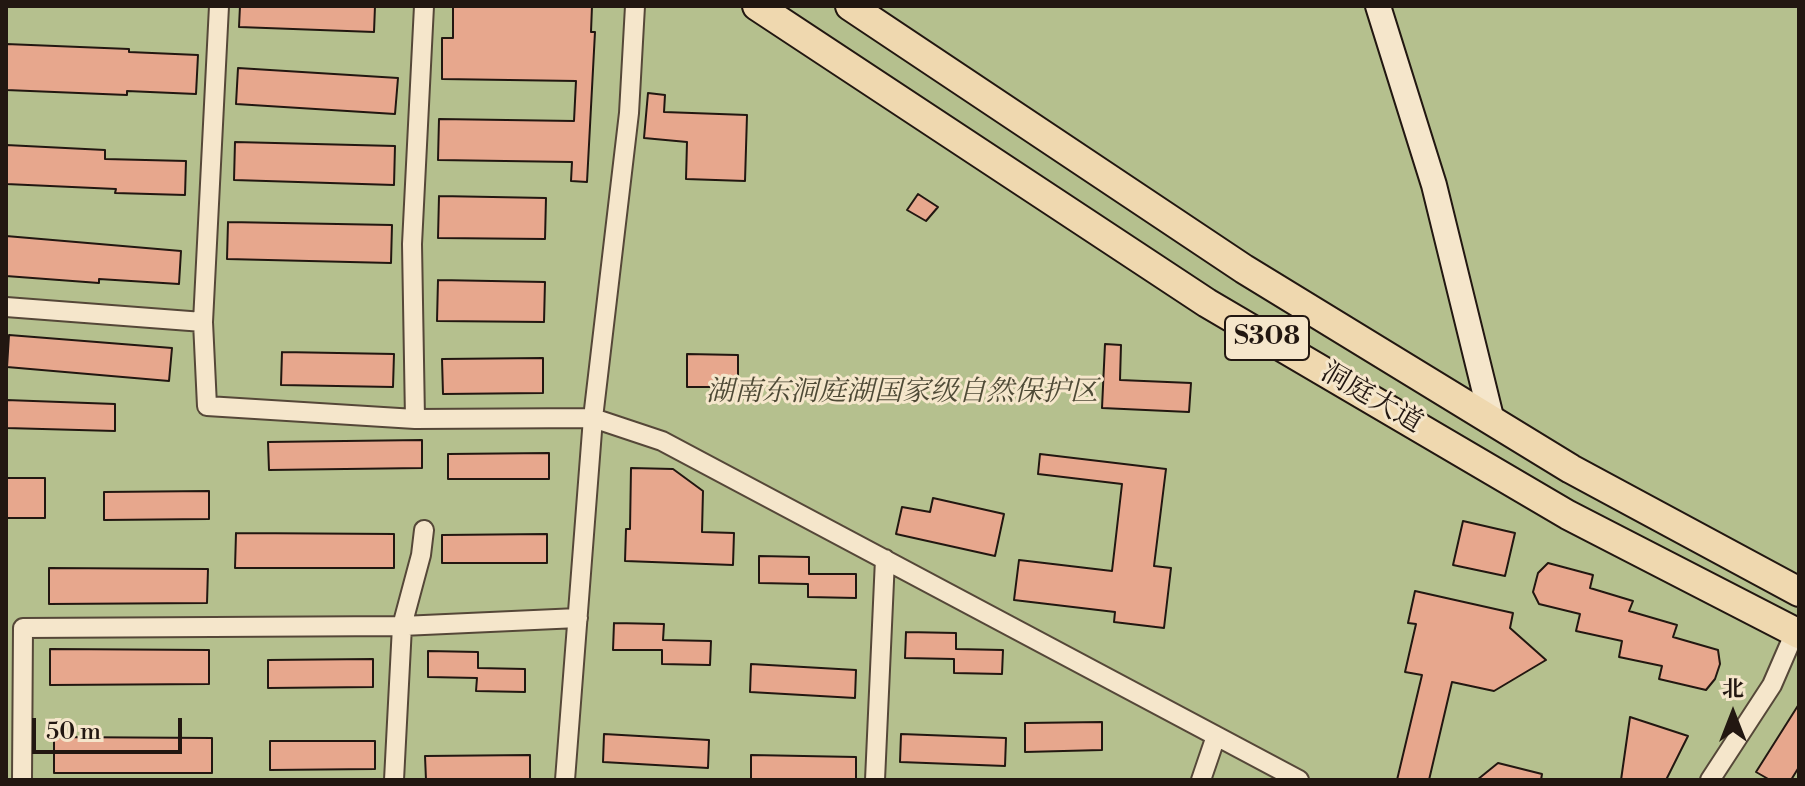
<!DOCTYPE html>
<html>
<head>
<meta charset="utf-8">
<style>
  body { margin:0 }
  #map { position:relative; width:1805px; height:786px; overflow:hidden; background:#efd8af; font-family:"Libre Bodoni","Noto Serif SC",serif }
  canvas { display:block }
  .frame { position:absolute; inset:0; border:8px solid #221711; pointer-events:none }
  .north { position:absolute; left:1693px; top:674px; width:80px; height:80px; -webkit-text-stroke:6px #f5e6cb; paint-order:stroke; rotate:0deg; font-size:22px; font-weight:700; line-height:32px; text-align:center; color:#221711 }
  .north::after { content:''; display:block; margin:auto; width:28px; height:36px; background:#221711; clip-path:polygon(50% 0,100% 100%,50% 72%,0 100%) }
  .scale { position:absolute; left:32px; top:718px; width:150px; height:36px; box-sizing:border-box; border:4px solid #221711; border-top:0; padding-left:10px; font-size:24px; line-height:28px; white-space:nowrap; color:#221711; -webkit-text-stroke:6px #f5e6cb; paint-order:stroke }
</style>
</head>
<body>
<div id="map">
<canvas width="1805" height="786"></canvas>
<div class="frame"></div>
<div class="north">北</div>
<div class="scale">50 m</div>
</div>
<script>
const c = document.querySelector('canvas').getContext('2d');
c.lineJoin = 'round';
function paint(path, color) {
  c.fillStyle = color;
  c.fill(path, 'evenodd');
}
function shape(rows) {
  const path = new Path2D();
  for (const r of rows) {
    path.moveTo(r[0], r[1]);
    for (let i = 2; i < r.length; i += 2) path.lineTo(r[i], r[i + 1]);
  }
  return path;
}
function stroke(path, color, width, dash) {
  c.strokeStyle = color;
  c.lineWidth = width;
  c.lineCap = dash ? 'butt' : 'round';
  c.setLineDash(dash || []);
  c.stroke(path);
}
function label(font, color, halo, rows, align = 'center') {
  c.font = font + ' "Libre Bodoni","Noto Serif SC",serif';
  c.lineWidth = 6;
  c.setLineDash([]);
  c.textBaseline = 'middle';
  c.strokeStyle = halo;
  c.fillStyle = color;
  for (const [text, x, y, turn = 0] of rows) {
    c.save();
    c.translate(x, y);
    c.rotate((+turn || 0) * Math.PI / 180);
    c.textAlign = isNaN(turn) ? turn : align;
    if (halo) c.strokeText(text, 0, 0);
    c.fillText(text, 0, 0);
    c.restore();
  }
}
paint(shape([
  [6,6,1799,6,1799,780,6,780]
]), '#b5c08e');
const building = shape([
  [240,6,375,6,374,32,239,27,240,6],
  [453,6,592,6,591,32,595,32,587,182,571,181,572,162,438,160,439,119,574,121,576,81,442,79,442,38,453,38,453,6],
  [6,44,129,49,129,52,198,55,196,94,127,91,127,95,6,90,6,44],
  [238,68,398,78,395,114,236,104,238,68],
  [648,93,665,95,664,112,747,115,745,181,686,179,687,142,644,138,648,93],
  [235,142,395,146,394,185,234,180,235,142],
  [6,145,105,150,105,159,186,161,185,195,115,193,116,189,6,184,6,145],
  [918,194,938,207,926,221,907,210,918,194],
  [439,196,546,198,545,239,438,238,439,196],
  [228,222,392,225,391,263,227,259,228,222],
  [6,236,181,251,179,284,99,279,99,283,6,276,6,236],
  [438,280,545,282,544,322,437,321,438,280],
  [9,335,172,348,169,381,7,367,9,335],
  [1105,344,1121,345,1120,380,1191,383,1189,412,1102,408,1105,344],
  [282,352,394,354,393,387,281,385,282,352],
  [687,354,738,355,738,387,687,387,687,354],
  [543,358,543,393,443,394,442,359,543,358],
  [6,400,115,404,115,431,6,428,6,400],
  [422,440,422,468,269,470,268,442,422,440],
  [549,453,549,479,448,479,448,454,549,453],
  [1040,454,1166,469,1154,566,1171,568,1164,628,1114,622,1115,612,1014,600,1019,560,1112,571,1122,484,1038,474,1040,454],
  [631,468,673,469,703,491,702,532,734,533,733,565,625,561,626,529,630,529,631,468],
  [6,478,45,478,45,518,6,518,6,478],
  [209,491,209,519,104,520,104,492,209,491],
  [933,498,1004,514,995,556,896,534,902,507,930,512,933,498],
  [1463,521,1515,533,1505,576,1453,565,1463,521],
  [236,533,394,534,394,568,235,568,236,533],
  [547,534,547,563,442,563,442,535,547,534],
  [759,556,809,557,809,574,856,574,856,598,808,597,808,584,759,583,759,556],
  [1548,563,1593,575,1590,588,1633,601,1629,611,1677,625,1673,637,1718,650,1720,664,1715,679,1706,690,1659,679,1662,666,1619,657,1622,641,1576,631,1580,614,1539,604,1533,592,1538,573,1548,563],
  [49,568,208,569,207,603,49,604,49,568],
  [1415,591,1513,613,1510,628,1546,660,1494,691,1452,682,1429,780,1397,780,1422,675,1405,672,1416,624,1408,623,1415,591],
  [614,623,664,624,663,640,711,641,710,665,662,664,662,650,613,650,614,623],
  [906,632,956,633,956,649,1003,650,1002,674,954,673,954,659,905,658,906,632],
  [50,649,209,650,209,684,50,685,50,649],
  [428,651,478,652,478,668,525,669,525,692,476,691,477,678,428,677,428,651],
  [373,659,373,687,268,688,268,660,373,659],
  [751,664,856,670,855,698,750,692,751,664],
  [1799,704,1799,767,1791,780,1770,780,1756,772,1799,704],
  [1630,717,1688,736,1666,780,1621,780,1630,717],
  [1102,722,1102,750,1025,752,1025,723,1102,722],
  [604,734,709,740,708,768,603,762,604,734],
  [901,734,1006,738,1005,766,900,762,901,734],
  [54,737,212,738,212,773,54,773,54,737],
  [270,741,375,741,375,769,270,770,270,741],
  [530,755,530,780,426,780,425,756,530,755],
  [751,755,856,757,856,780,751,780,751,755],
  [1498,763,1542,774,1541,780,1477,780,1498,763]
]);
paint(building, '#e7a78d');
stroke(building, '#221711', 2);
const street = shape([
  [219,6,203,322,207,406,415,419,593,418,565,780],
  [635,6,629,113,593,418,662,441,1299,780],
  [6,307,203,322],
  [415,419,412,244,424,6],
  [22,780,23,628,402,626,578,618],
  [394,780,402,626,421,555,424,530],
  [875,780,885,559],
  [1201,780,1216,736],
  [1710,780,1772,685,1795,632]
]);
const secondary = shape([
  [1378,6,1434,185,1492,421]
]);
const primary = shape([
  [757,6,1207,303,1568,515,1799,634],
  [850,6,1244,269,1571,469,1799,592]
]);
stroke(street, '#554738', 22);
stroke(secondary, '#221711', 28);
stroke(primary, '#221711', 32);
stroke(street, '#f5e6cb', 18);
stroke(secondary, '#f5e6cb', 24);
stroke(primary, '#efd8af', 28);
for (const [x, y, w] of [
  [1267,338,84]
]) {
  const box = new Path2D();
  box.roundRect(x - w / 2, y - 22, w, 44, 6);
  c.fillStyle = '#f5e6cb';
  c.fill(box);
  stroke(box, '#221711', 2);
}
label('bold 26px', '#221711', null, [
  ["S308",1267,338]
]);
label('italic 28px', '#4e4a36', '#f5e6cb', [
  ["湖南东洞庭湖国家级自然保护区",902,393]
]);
label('28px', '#221711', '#f5e6cb', [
  ["洞庭大道",1371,399,30]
]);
</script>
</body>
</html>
